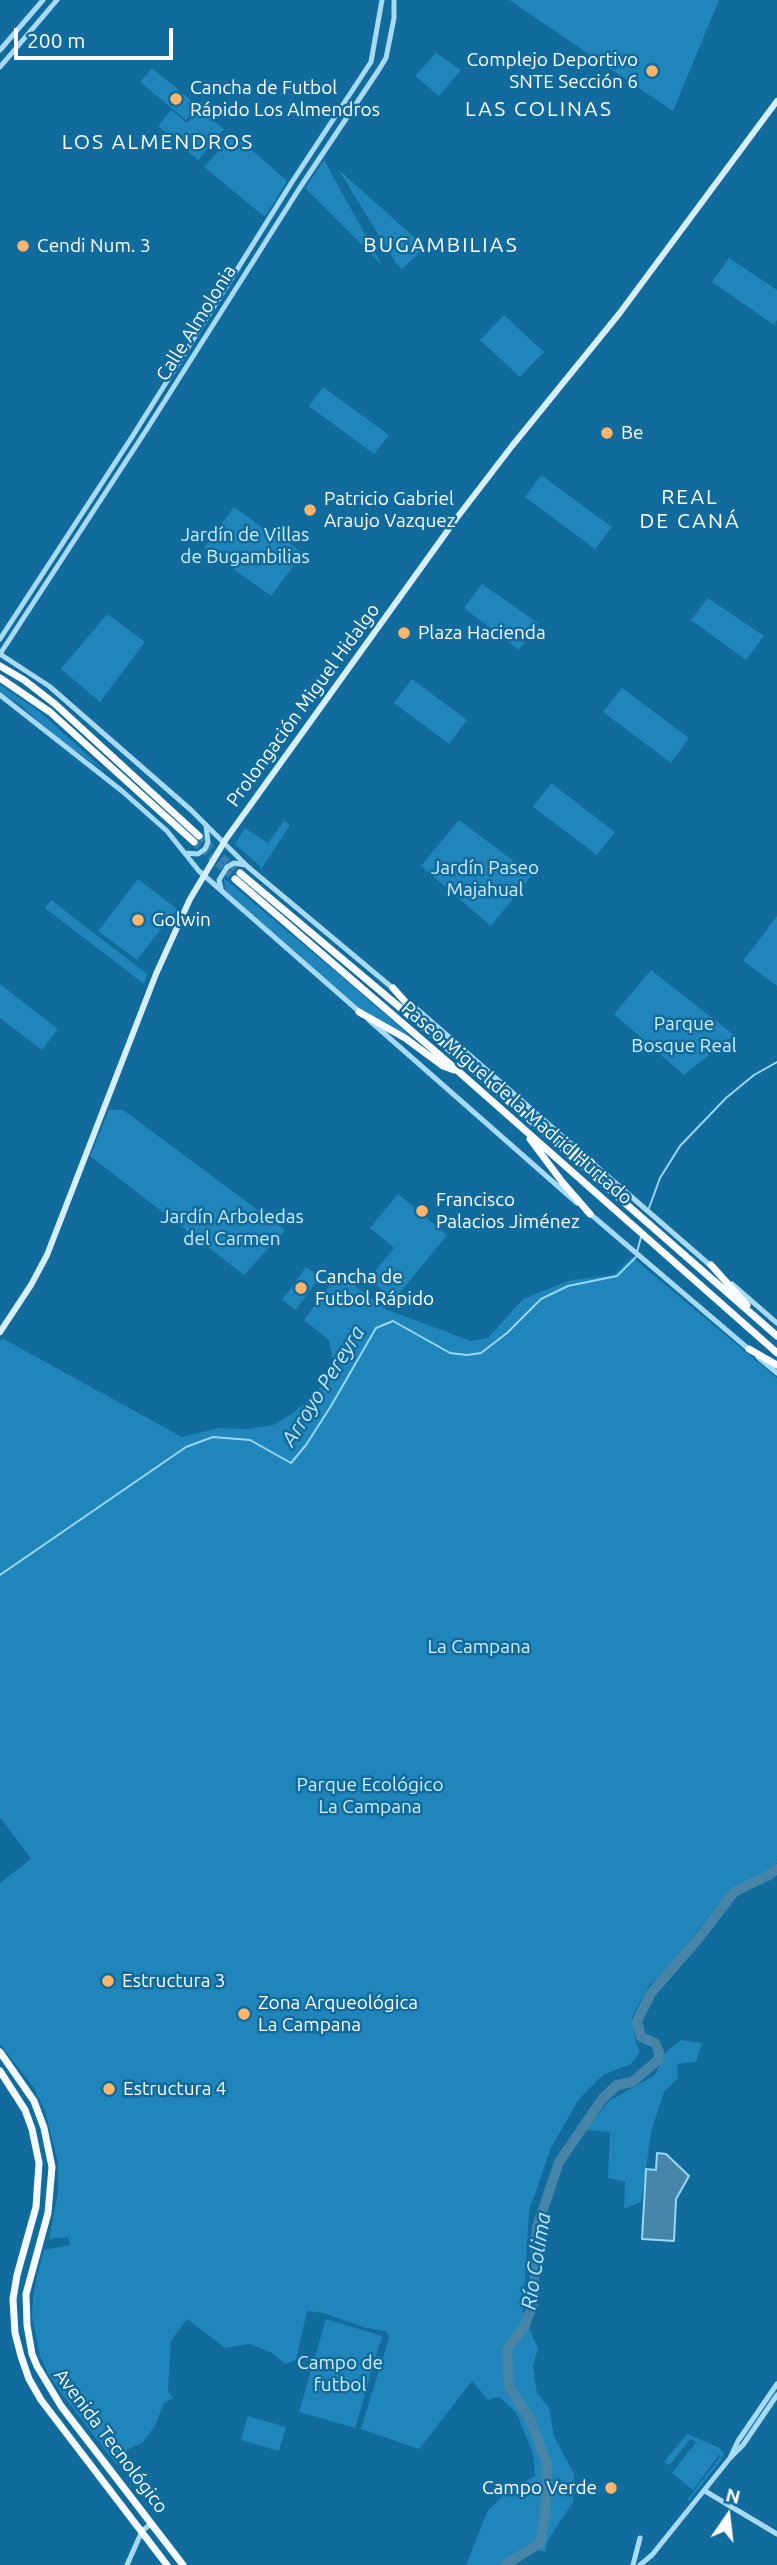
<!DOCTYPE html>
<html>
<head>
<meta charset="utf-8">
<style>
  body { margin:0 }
  #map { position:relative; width:777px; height:2565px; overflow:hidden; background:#116b9d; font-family:Ubuntu,sans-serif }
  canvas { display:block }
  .north { position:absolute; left:693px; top:2481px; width:70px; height:70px; -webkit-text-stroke:5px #116b9d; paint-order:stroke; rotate:14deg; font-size:19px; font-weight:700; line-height:28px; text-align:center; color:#fff }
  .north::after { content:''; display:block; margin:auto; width:24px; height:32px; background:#fff; clip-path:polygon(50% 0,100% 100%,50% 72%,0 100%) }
  .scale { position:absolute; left:14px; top:28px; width:159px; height:32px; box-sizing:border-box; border:4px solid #fff; border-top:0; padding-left:9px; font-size:21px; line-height:24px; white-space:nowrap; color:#fff; -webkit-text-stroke:5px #116b9d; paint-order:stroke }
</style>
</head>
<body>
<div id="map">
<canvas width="777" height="2565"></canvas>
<div class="north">N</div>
<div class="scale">200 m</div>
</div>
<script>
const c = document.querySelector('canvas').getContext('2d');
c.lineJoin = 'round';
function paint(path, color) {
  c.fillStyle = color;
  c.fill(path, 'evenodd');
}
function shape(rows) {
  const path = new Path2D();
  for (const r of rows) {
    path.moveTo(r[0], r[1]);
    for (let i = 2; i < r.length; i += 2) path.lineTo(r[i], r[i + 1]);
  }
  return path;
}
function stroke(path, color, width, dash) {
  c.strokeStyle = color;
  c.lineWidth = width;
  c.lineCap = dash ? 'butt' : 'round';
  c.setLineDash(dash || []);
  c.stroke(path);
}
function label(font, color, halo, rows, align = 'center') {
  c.font = font + ' Ubuntu,sans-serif';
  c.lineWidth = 5;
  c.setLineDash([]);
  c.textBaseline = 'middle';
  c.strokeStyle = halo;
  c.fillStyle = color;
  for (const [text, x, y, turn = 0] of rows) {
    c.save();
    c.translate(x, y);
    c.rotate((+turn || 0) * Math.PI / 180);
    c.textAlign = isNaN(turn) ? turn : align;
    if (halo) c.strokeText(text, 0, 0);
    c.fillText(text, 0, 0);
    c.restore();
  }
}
paint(shape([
  [509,0,719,0,673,111],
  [436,53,461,70,439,96,415,76],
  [152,68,198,106,186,120,140,82],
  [199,109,224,129,198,160,158,126,171,110,187,123],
  [232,136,236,136,286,180,286,183,265,217,204,167],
  [324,160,382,265,305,188],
  [338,169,425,247,402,269,396,263],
  [729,258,777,290,777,320,774,325,712,282],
  [504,315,544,352,520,377,480,340],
  [323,387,389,435,374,454,309,406],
  [541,475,612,527,595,549,525,497],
  [234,507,282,542,285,540,303,553,271,596,204,548],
  [482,584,538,623,519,650,464,608],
  [708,598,764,636,746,660,691,620],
  [107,614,145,642,100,702,61,669],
  [412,679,467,720,449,744,394,703],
  [0,685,39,711,106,772,61,741,19,704,0,692],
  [622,688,689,738,671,763,603,712],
  [551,783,615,832,597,855,533,807],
  [459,820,532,875,491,926,421,866],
  [284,821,290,825,262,868,235,844,245,828,268,843],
  [224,878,354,987,426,1050,364,1012,225,890],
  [138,879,177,909,137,960,98,931],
  [51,900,147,974,144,984,45,908],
  [777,916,777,986,743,961],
  [651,970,734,1035,684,1075,614,1014],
  [0,984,58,1029,42,1050,0,1018],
  [109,1110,123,1110,285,1230,244,1275,90,1156],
  [398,1194,447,1235,394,1300,369,1279,394,1248,370,1228],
  [632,1257,777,1378,777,1863,762,1877,729,1891,662,1976,649,1985,632,2017,636,2043,640,2052,631,2064,603,2075,579,2099,551,2148,529,2211,523,2313,538,2349,533,2365,537,2393,549,2408,554,2436,574,2474,573,2502,548,2540,545,2552,534,2549,508,2565,466,2565,487,2512,508,2491,535,2476,533,2453,516,2412,499,2397,488,2400,472,2381,419,2449,361,2429,389,2338,386,2331,366,2328,323,2313,307,2311,296,2360,285,2364,272,2353,250,2344,225,2348,187,2319,171,2341,168,2391,173,2398,164,2403,155,2426,143,2442,127,2450,127,2460,117,2465,61,2393,48,2374,40,2356,32,2317,33,2297,37,2276,44,2250,70,2245,68,2237,49,2239,58,2192,58,2162,45,2111,34,2088,0,2044,0,1883,31,1859,0,1817,0,1342,2,1338,182,1437,218,1428,248,1429,273,1425,293,1413,312,1397,335,1371,329,1340,304,1320,339,1273,385,1309,471,1341,488,1338,523,1299,571,1280,614,1275],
  [306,1267,320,1277,296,1310,282,1300],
  [681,2040,702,2043,696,2062,677,2064,678,2078,664,2092,652,2128,641,2202,624,2209,625,2182,608,2178,610,2132,586,2130,609,2101,655,2075,665,2053],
  [326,2319,382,2336,355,2428,299,2412],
  [248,2416,286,2427,279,2451,241,2440],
  [687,2434,720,2448,724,2453,721,2460,689,2501,687,2500,721,2456,702,2443,719,2455,693,2490,672,2473,696,2442,690,2439,670,2465,664,2462]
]), '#1f85ba');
const water = shape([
  [657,2153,666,2154,689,2176,676,2199,674,2241,642,2239,646,2169,656,2170,657,2153]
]);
paint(water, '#4685a7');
stroke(water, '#97d8f8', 2);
stroke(shape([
  [649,1208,660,1178,680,1146,726,1098,754,1075,777,1062],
  [637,1252,641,1237],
  [0,1575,186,1447,213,1437,250,1440,291,1463,306,1445,331,1406,376,1328,393,1321,450,1353,467,1355,481,1353,507,1333,541,1299,568,1286,617,1276,636,1257]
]), '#97d8f8', 2);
stroke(shape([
  [505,2565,540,2543,545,2515,547,2464,530,2419,509,2387,507,2349,524,2327,533,2304,537,2227,559,2162,603,2098,617,2085,632,2082,658,2060,659,2052,655,2043,641,2037,637,2021,651,1993,699,1938,734,1892,769,1875,777,1869]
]), '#4685a7', 10);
stroke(shape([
  [199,836,240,873],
  [194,842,235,879]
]), '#3581ac', 7, [7, 3.5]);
stroke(shape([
  [0,50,43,0],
  [0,67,57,0],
  [0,639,132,437,292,182,371,62,382,0],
  [0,654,49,686,191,810,248,867,395,990],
  [0,654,147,429,299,189,378,71,386,58,394,18,394,0],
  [0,695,122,791,167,831,199,871,362,1014],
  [185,853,198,854,205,849,208,842,206,826],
  [221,888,219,880,227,867,234,863,245,865],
  [410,1003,579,1151],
  [369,1020,577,1203],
  [589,1160,711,1266],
  [588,1212,751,1351],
  [732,1284,777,1323],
  [758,1357,777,1373],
  [730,2458,738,2441,777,2384],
  [705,2491,777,2534],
  [127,2565,142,2531,152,2523],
  [633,2565,640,2538],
  [640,2565,652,2555,730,2458,743,2445,777,2395]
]), '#a6daf5', 5);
stroke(shape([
  [0,1332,31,1285,47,1255,156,974,190,899,226,839,456,519,512,446,619,314,777,101]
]), '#d6effd', 6);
stroke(shape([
  [0,2052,34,2101,44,2128,52,2167,48,2213,26,2294,27,2325,32,2354,37,2366,61,2406,183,2565],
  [0,2071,25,2110,32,2129,39,2163,36,2207,17,2275,13,2299,15,2333,21,2356,29,2379,41,2400,167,2565]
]), '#f3faff', 7);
stroke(shape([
  [0,666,24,680,55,704,199,836],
  [0,678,50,712,194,842],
  [240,873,441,1042,777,1336],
  [235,879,458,1071,777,1353],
  [393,988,424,1023],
  [359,1012,405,1038,443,1066,454,1070],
  [530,1139,563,1183,590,1214],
  [557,1140,591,1162],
  [711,1265,747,1305],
  [749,1349,777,1365]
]), '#f9fcff', 7);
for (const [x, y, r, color] of [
  [652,71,7,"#ffb569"],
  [176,99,7,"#ffb569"],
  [23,246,7,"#ffb569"],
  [607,433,7,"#ffb569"],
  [310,510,7,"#ffb569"],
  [404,633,7,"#ffb569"],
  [138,920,7,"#ffb569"],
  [422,1211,7,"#ffb569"],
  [301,1288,7,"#ffb569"],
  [108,1981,7,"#ffb569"],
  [244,2014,7,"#ffb569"],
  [109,2089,7,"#ffb569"],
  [611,2488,7,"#ffb569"]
]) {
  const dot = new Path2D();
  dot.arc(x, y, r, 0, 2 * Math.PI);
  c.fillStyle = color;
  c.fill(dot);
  stroke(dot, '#116b9d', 2.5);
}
label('19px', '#fff', '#116b9d', [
  ["Complejo Deportivo",638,60,"right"],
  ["SNTE Sección 6",638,82,"right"],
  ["Cancha de Futbol",190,88],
  ["Rápido Los Almendros",190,110],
  ["Cendi Num. 3",37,246],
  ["Be",621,433],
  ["Patricio Gabriel",324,499],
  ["Araujo Vazquez",324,521],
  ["Plaza Hacienda",418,633],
  ["Golwin",152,920],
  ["Francisco",436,1200],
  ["Palacios Jiménez",436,1222],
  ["Cancha de",315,1277],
  ["Futbol Rápido",315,1299],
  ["Estructura 3",122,1981],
  ["Zona Arqueológica",258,2003],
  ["La Campana",258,2025],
  ["Estructura 4",123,2089],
  ["Campo Verde",597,2488,"right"]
], 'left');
label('19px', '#fff', '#116b9d', [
  ["Calle Almolonia",196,323,-58],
  ["Prolongación Miguel Hidalgo",303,705,-54],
  ["Paseo Miguel de la Madrid Hurtado",517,1103,41],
  ["Avenida Tecnológico",111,2441,53]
]);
label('19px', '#ceeefe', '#116b9d', [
  ["Jardín de Villas",245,535],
  ["de Bugambilias",245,557],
  ["Jardín Paseo",485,868],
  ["Majahual",485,890],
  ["Parque",684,1024],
  ["Bosque Real",684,1046],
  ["Jardín Arboledas",232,1217],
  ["del Carmen",232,1239],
  ["La Campana",479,1647],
  ["Parque Ecológico",370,1785],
  ["La Campana",370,1807],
  ["Campo de",340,2363],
  ["futbol",340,2385]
]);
c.letterSpacing = '2px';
label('21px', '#fff', '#116b9d', [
  ["LAS COLINAS",539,109],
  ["LOS ALMENDROS",158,142],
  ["BUGAMBILIAS",441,245],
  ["REAL",690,497],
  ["DE CANÁ",690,521]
]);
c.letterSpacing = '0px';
label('italic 21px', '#c1e9fc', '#116b9d', [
  ["Arroyo Pereyra",323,1386,-58],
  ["Río Colima",536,2261,-81]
]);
</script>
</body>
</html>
